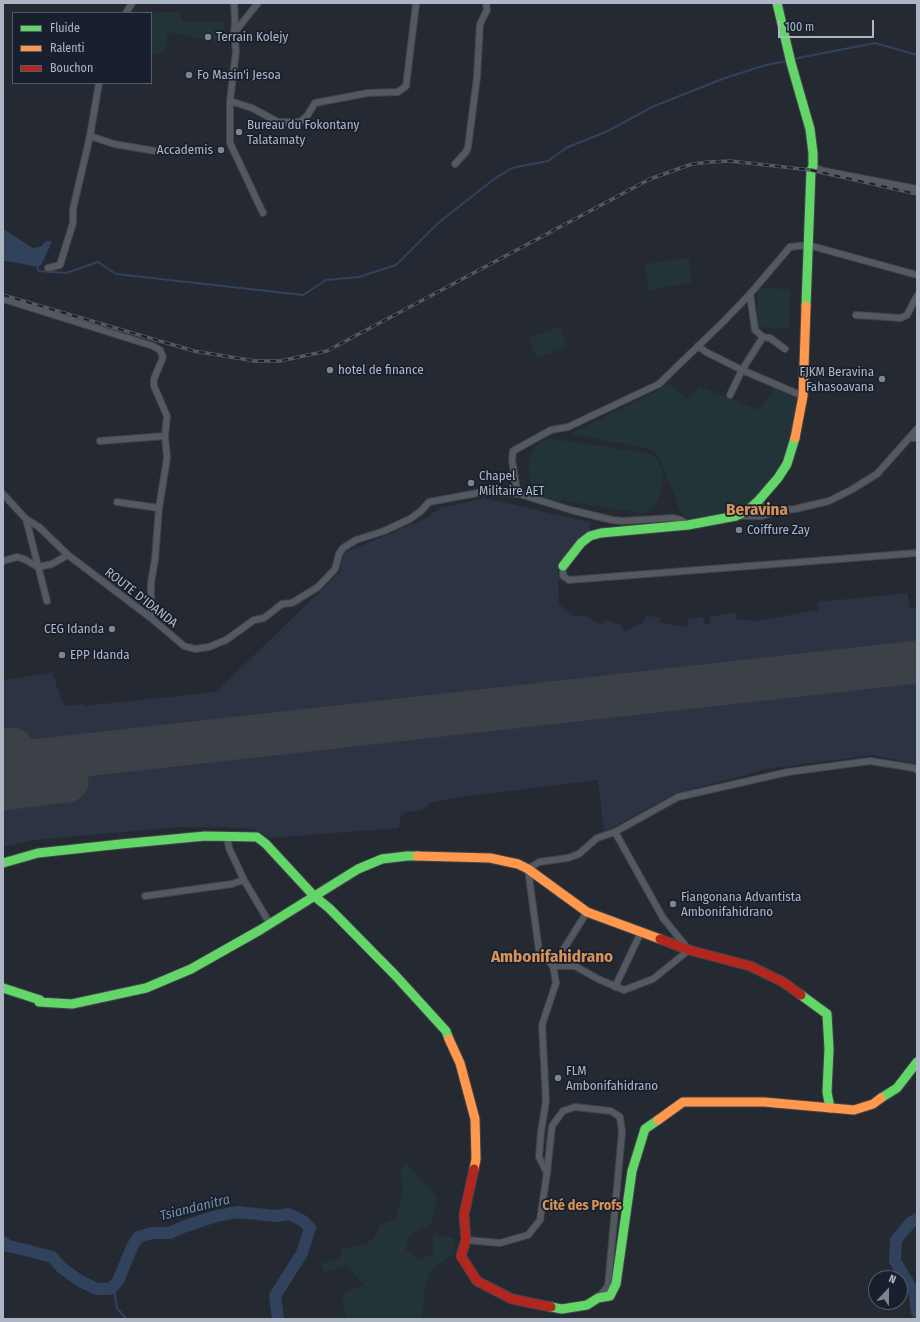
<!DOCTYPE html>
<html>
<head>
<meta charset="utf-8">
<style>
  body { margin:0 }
  #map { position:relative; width:920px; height:1322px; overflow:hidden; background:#252a32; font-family:"Fira Sans Condensed",sans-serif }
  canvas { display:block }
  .frame { position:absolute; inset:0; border:4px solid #adb6c5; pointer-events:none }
  .legend { position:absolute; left:12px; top:12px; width:140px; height:72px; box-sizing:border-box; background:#19202d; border:1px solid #545c6a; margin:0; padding:5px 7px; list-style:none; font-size:12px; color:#adb6c5 }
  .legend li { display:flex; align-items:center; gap:8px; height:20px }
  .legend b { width:20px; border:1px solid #545c6a }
  .north { position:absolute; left:868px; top:1270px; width:40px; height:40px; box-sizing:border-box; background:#19202d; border:1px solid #545c6a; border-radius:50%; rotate:22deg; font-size:11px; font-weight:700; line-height:16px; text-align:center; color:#adb6c5 }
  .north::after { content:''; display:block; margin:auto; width:14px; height:18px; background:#7d8592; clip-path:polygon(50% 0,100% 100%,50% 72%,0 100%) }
  .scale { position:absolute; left:778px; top:20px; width:96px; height:18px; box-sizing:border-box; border:2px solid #adb6c5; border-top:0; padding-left:5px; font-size:12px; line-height:14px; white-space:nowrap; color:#adb6c5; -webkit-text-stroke:3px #19202d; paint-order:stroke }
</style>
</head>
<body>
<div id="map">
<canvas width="920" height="1322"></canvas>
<div class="frame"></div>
<ul class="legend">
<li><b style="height:5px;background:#63d668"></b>Fluide</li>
<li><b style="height:5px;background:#ff974d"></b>Ralenti</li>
<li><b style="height:5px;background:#b3261e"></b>Bouchon</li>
</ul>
<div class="north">N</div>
<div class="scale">100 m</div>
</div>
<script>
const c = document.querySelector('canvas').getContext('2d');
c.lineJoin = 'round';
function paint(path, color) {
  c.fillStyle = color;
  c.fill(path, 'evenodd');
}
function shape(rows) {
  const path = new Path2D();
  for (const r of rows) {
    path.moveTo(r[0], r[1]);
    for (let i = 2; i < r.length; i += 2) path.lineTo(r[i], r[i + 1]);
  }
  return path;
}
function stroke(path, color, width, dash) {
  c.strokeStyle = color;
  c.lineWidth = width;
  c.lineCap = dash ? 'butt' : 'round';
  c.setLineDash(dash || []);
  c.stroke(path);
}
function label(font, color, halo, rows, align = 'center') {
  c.font = font + ' "Fira Sans Condensed",sans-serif';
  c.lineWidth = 3.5;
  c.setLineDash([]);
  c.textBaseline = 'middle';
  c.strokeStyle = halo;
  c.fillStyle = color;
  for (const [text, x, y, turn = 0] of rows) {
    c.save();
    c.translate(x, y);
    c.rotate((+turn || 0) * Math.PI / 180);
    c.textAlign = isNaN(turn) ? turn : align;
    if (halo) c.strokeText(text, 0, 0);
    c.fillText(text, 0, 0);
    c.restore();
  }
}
paint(shape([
  [485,498,589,522,590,533,568,554,558,569,559,604,574,617,585,615,601,625,605,620,621,625,624,632,644,622,646,615,660,618,660,623,687,627,688,619,703,617,704,625,710,624,710,617,736,612,736,619,757,621,818,610,818,602,908,593,909,608,917,608,917,764,872,755,767,769,674,794,604,832,598,780,453,798,431,803,422,810,402,813,400,817,399,828,268,838,260,831,246,828,179,827,33,840,3,847,3,680,52,673,64,706,83,704,84,706,216,692,340,572,341,554,425,519,440,508]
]), '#2c3443');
paint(shape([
  [156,12,180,12,182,22,224,22,222,43,168,32,165,52,155,56,151,53,151,14],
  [689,258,692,282,649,291,645,264],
  [758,288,790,289,789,328,757,327],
  [560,327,567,347,536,358,529,338],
  [668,383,688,399,700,387,759,410,774,388,797,398,794,420,790,447,778,472,746,508,729,516,693,522,682,515,658,455,647,448,571,434,657,391],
  [552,439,648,453,656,458,661,468,663,478,661,490,657,502,650,510,642,513,545,498,537,494,532,486,529,476,529,460,532,452,538,444,544,441],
  [405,1163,437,1197,431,1224,409,1235,406,1250,420,1260,433,1253,433,1234,454,1238,455,1253,430,1271,424,1289,423,1312,420,1319,346,1319,342,1294,363,1285,348,1266,325,1272,321,1264,340,1257,342,1249,365,1245,374,1238,380,1225,395,1219,403,1192,400,1172]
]), '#223438');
paint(shape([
  [3,229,33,248,40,247,46,241,51,241,51,244,41,265,37,267,14,262,5,261,3,262]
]), '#31425d');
stroke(shape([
  [793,59,875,43,917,55],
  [37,267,39,271,66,273,98,262,116,274,303,295,326,280,359,277,396,265,437,224,494,179,512,168,548,161,566,148,608,131,652,107,725,78,766,65,787,61],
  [114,1284,115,1296,117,1308,126,1319]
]), '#31425d', 2);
stroke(shape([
  [917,1219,911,1222,896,1240,895,1261,915,1294,917,1312],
  [3,1242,8,1246,22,1249,52,1257,62,1268,80,1281,97,1289,110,1289,118,1281,132,1247,138,1237,152,1233,170,1233,183,1227,213,1217,237,1212,276,1216,289,1214,303,1221,310,1228,302,1253,275,1296,278,1319]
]), '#31425d', 12);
stroke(shape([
  [3,750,12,749,23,762,917,662],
  [3,789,67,781]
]), '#3c4148', 43);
const street = shape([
  [234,3,235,23,234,33,236,51,230,101,230,143,263,213],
  [126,13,132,3],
  [234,33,258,3],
  [230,101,252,108,278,122,300,122,307,116,315,103,368,93,398,92,406,86,416,4,415,3],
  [90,136,114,144,155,151],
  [455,164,466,152,468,147,477,77,480,24,487,10,486,3],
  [813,167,824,171,917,189],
  [48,268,60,265,73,223,73,209,90,136,99,83],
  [750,294,755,330,763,337,770,338,785,349],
  [3,299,153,346,160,350,163,357,154,379,154,386,167,416,165,436,167,458,159,508,155,559,151,583,151,618],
  [856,315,901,318,907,315,917,296],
  [698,346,706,352,742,370,803,396],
  [730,395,742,370,763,337],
  [909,438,917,438],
  [100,441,165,436],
  [3,494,26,519,39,527,68,555,151,618,184,646,195,649,209,647,226,640,254,620,264,618,282,604,292,603,318,587,335,569,339,554,343,548,356,540,384,531,410,519,421,511,429,502,483,492,506,493,519,494,571,510,612,520,622,521,673,518,681,520,688,525],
  [519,494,516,485,512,460,513,451,551,430,568,427,659,384,723,322,750,294,790,247,808,245,917,275],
  [759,500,763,510,769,514,782,510,795,509,829,501,851,490,877,474,917,429],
  [117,502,159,508],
  [739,516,762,516,769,514],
  [26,519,47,601],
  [3,561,17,557,24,559,38,567,52,564,68,555],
  [563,566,563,576,569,580,917,553],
  [227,836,229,848,244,880,270,924],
  [145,896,232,884,244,880],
  [553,966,575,966,598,979,624,990,653,979,689,950,663,918,615,832],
  [553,966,587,912],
  [615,987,641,932],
  [547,1173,539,1157,541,1132,546,1101,542,1025,556,983,553,966,539,951,528,869,539,862,568,858,579,854,597,838,615,832,678,797,788,772,870,761,914,768,917,770],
  [466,1240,500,1243,528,1235,540,1220,547,1173,552,1126,563,1111,575,1107,611,1111,620,1117,622,1132,608,1286,598,1298]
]);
const fast = shape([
  [777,3,791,63,810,129,813,153,813,167,811,170,806,306],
  [563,566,581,543,590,536,601,533,688,525,736,516,748,510,759,500,778,478,787,464,795,438],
  [3,863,38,853,121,844,205,836,257,837,266,844,314,896,329,908,395,975,446,1031,449,1039],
  [3,988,40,1000,39,1002,72,1004,146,988,191,969,260,930,358,869,382,859,407,856,417,856],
  [801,995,827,1014,829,1049,827,1092,830,1108],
  [881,1098,897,1088,917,1062],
  [551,1307,562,1309,587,1305,598,1298,610,1296,616,1284,632,1171,645,1129,658,1120]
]);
const slow = shape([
  [795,438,803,396,806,306],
  [417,856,490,858,518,864,528,869,587,912,660,939],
  [449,1039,460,1063,475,1119,476,1159,474,1169],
  [658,1120,683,1102,764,1102,854,1110,873,1104,881,1098]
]);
const jam = shape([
  [660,939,689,950,750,966,783,982,801,995],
  [474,1169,464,1215,466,1240,461,1256,477,1281,512,1299,551,1307]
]);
stroke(street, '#41454b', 8);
stroke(fast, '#41454b', 11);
stroke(slow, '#41454b', 11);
stroke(jam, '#41454b', 11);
stroke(street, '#545961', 6);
stroke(fast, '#63d668', 9);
stroke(slow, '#ff974d', 9);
stroke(jam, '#b3261e', 9);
const rail = shape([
  [3,295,194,351,255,361,280,361,327,351,650,179,692,164,710,162,730,161,811,170,917,194]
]);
stroke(rail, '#54585e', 3.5);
stroke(rail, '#19202d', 2, [6]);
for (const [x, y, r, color] of [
  [208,37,4,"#7d8592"],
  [189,75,4,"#7d8592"],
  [239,132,4,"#7d8592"],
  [221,150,4,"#7d8592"],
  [330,370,4,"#7d8592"],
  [882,379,4,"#7d8592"],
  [471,483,4,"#7d8592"],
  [739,530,4,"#7d8592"],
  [112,629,4,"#7d8592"],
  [62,655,4,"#7d8592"],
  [673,904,4,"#7d8592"],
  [558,1078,4,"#7d8592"]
]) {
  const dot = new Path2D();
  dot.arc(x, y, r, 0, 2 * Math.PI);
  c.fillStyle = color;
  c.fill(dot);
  stroke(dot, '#19202d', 1.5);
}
label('13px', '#adb6c5', '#19202d', [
  ["Terrain Kolejy",216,37],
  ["Fo Masin'i Jesoa",197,75],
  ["Bureau du Fokontany",247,125],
  ["Talatamaty",247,140],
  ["Accademis",213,150,"right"],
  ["hotel de finance",338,370],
  ["FJKM Beravina",874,372,"right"],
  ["Fahasoavana",874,387,"right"],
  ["Chapel",479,476],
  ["Militaire AET",479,491],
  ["Coiffure Zay",747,530],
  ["CEG Idanda",104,629,"right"],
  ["EPP Idanda",70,655],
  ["Fiangonana Advantista",681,897],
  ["Ambonifahidrano",681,912],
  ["FLM",566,1071],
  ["Ambonifahidrano",566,1086]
], 'left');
label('13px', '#adb6c5', '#19202d', [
  ["ROUTE D'IDANDA",141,598,38]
]);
label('bold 14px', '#d79257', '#19202d', [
  ["Cité des Profs",582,1206]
]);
label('italic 14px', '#748caf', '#19202d', [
  ["Tsiandanitra",195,1208,-14]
]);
label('bold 17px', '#d79257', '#19202d', [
  ["Beravina",757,510],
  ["Ambonifahidrano",552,957]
]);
</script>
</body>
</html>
